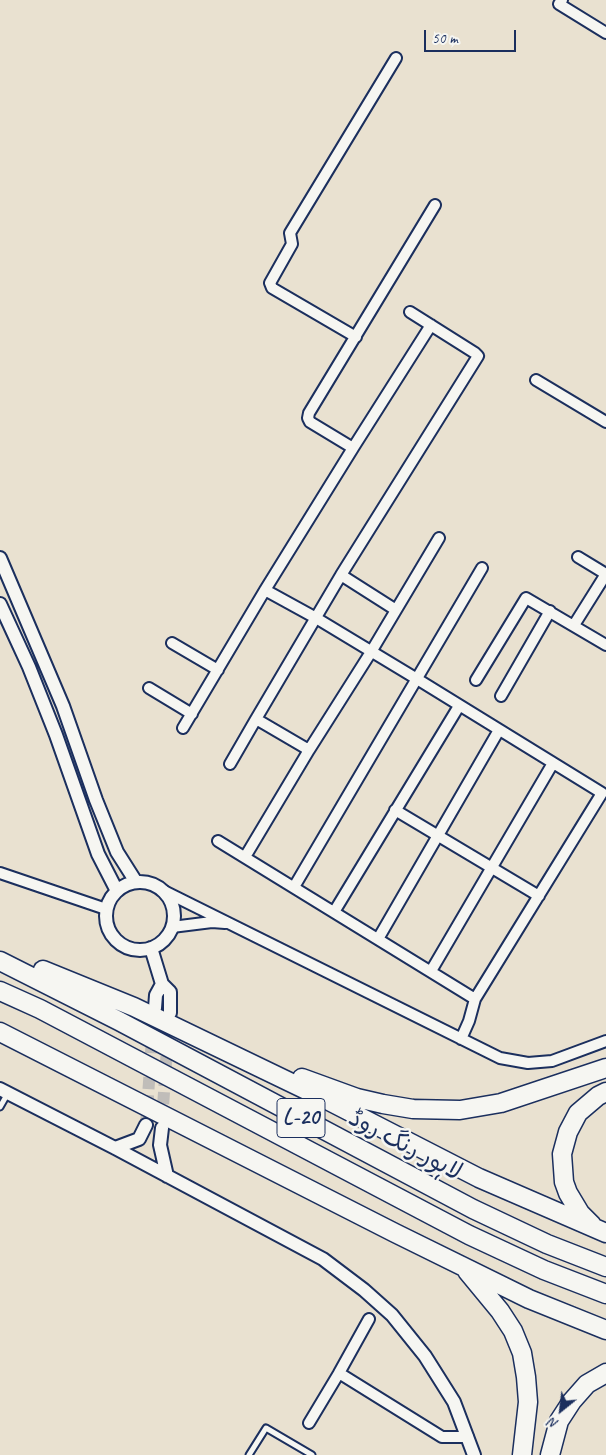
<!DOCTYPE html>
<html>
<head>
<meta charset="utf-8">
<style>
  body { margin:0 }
  #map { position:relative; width:606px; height:1455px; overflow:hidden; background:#e9e1d0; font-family:Caveat,sans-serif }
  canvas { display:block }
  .north { position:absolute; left:536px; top:1385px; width:50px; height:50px; -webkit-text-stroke:4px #f6f6f2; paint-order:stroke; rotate:209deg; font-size:14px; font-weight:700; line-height:20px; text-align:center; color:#1b2f5e }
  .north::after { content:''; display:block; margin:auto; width:18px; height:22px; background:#1b2f5e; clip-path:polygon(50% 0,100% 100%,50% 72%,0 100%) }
  .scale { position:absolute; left:424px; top:30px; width:92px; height:22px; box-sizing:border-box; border:2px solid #1b2f5e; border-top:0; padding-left:6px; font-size:15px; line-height:18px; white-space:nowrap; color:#1b2f5e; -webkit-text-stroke:4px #f6f6f2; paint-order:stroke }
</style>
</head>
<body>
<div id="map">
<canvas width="606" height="1455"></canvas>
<div class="north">N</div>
<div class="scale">50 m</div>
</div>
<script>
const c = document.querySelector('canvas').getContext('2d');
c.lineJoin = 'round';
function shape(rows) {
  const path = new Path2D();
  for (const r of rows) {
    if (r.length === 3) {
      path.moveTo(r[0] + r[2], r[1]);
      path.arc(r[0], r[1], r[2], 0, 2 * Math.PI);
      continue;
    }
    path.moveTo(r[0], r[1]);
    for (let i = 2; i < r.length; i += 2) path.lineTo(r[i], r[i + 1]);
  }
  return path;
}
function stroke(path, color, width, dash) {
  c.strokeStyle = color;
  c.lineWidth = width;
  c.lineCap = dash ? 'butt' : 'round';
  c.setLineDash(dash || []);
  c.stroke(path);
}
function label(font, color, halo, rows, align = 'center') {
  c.font = font + ' Caveat,"Playpen Sans Arabic",sans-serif';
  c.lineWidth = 5;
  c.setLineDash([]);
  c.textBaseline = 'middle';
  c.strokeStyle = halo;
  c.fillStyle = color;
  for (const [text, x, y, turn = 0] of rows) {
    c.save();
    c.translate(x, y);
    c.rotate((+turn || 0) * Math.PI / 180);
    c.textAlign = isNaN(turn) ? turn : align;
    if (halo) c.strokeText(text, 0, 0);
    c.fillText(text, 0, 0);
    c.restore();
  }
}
stroke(shape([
  [162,1122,169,1018],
  [146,1125,154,1010]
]), '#c0bdb9', 12, [12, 6]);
const service = shape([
  [0,1107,8,1093],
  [249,1455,266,1428,312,1455]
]);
const minor = shape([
  [562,0,559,4,606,33],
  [356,337,272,288,270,283,292,244,290,233,396,58],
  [536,380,606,422],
  [353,448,431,325],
  [578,557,606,574],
  [341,575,396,610],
  [574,625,606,574],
  [172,643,218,670],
  [476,680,526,598,606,645],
  [149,688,192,714],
  [501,696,550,611],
  [183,728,265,590,353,448,310,422,308,418,309,413,435,205],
  [309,750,256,719,341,575,478,356,475,353,410,312],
  [230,764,256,719],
  [395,810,539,896],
  [218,841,475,999,602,793,417,679,316,618,265,590],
  [245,857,309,750,371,652,439,538],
  [0,873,106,909],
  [294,887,482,568],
  [162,890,500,1058,528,1063,552,1061,606,1041],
  [334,912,459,706],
  [172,927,212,922,225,923],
  [378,939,499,730],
  [431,971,553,763],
  [461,1039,469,1021,475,999],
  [369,1319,339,1373,442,1437,468,1437],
  [309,1423,339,1373]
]);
const tertiary = shape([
  [0,558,63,706,96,800,117,852,136,882],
  [0,604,29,667,56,735,98,854,117,891],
  [140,916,34],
  [151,948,162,984,170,992,170,1013],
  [155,1008,156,995,162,984],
  [0,1089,115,1148,323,1259,364,1290,392,1315,425,1356,454,1402,474,1455],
  [162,1128,160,1145,167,1176],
  [115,1148,139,1139,146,1125]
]);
const motorway = shape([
  [0,961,119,1021,473,1209,547,1244,606,1267],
  [43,970,134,1007,329,1101,479,1178,606,1233],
  [0,991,40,1009,469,1235,544,1270,606,1294],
  [0,1032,395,1233,529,1299,606,1330],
  [302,1078,357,1098,383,1104,413,1109,460,1110,501,1103,606,1068],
  [592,1225,580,1213,568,1193,564,1182,562,1154,568,1132,578,1113,598,1096,606,1092],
  [467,1271,500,1311,513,1331,522,1353,526,1377,528,1402,522,1455],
  [550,1455,559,1421,572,1401,587,1384,606,1373]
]);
stroke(service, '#1b2f5e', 9);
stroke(minor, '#1b2f5e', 14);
stroke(tertiary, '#1b2f5e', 16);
stroke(motorway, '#1b2f5e', 21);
stroke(service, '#f6f6f2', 5);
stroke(minor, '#f6f6f2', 10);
stroke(tertiary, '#f6f6f2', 12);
stroke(motorway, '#f6f6f2', 18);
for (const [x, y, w] of [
  [301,1118,48]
]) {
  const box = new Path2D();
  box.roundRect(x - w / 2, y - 19.5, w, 39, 4);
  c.fillStyle = '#f6f6f2';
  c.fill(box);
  stroke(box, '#1b2f5e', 1);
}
label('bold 22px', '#1b2f5e', null, [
  ["L-20",301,1118]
]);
label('24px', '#1b2f5e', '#f6f6f2', [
  ["لاہور رنگ روڈ",405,1146,28]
]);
</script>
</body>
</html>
